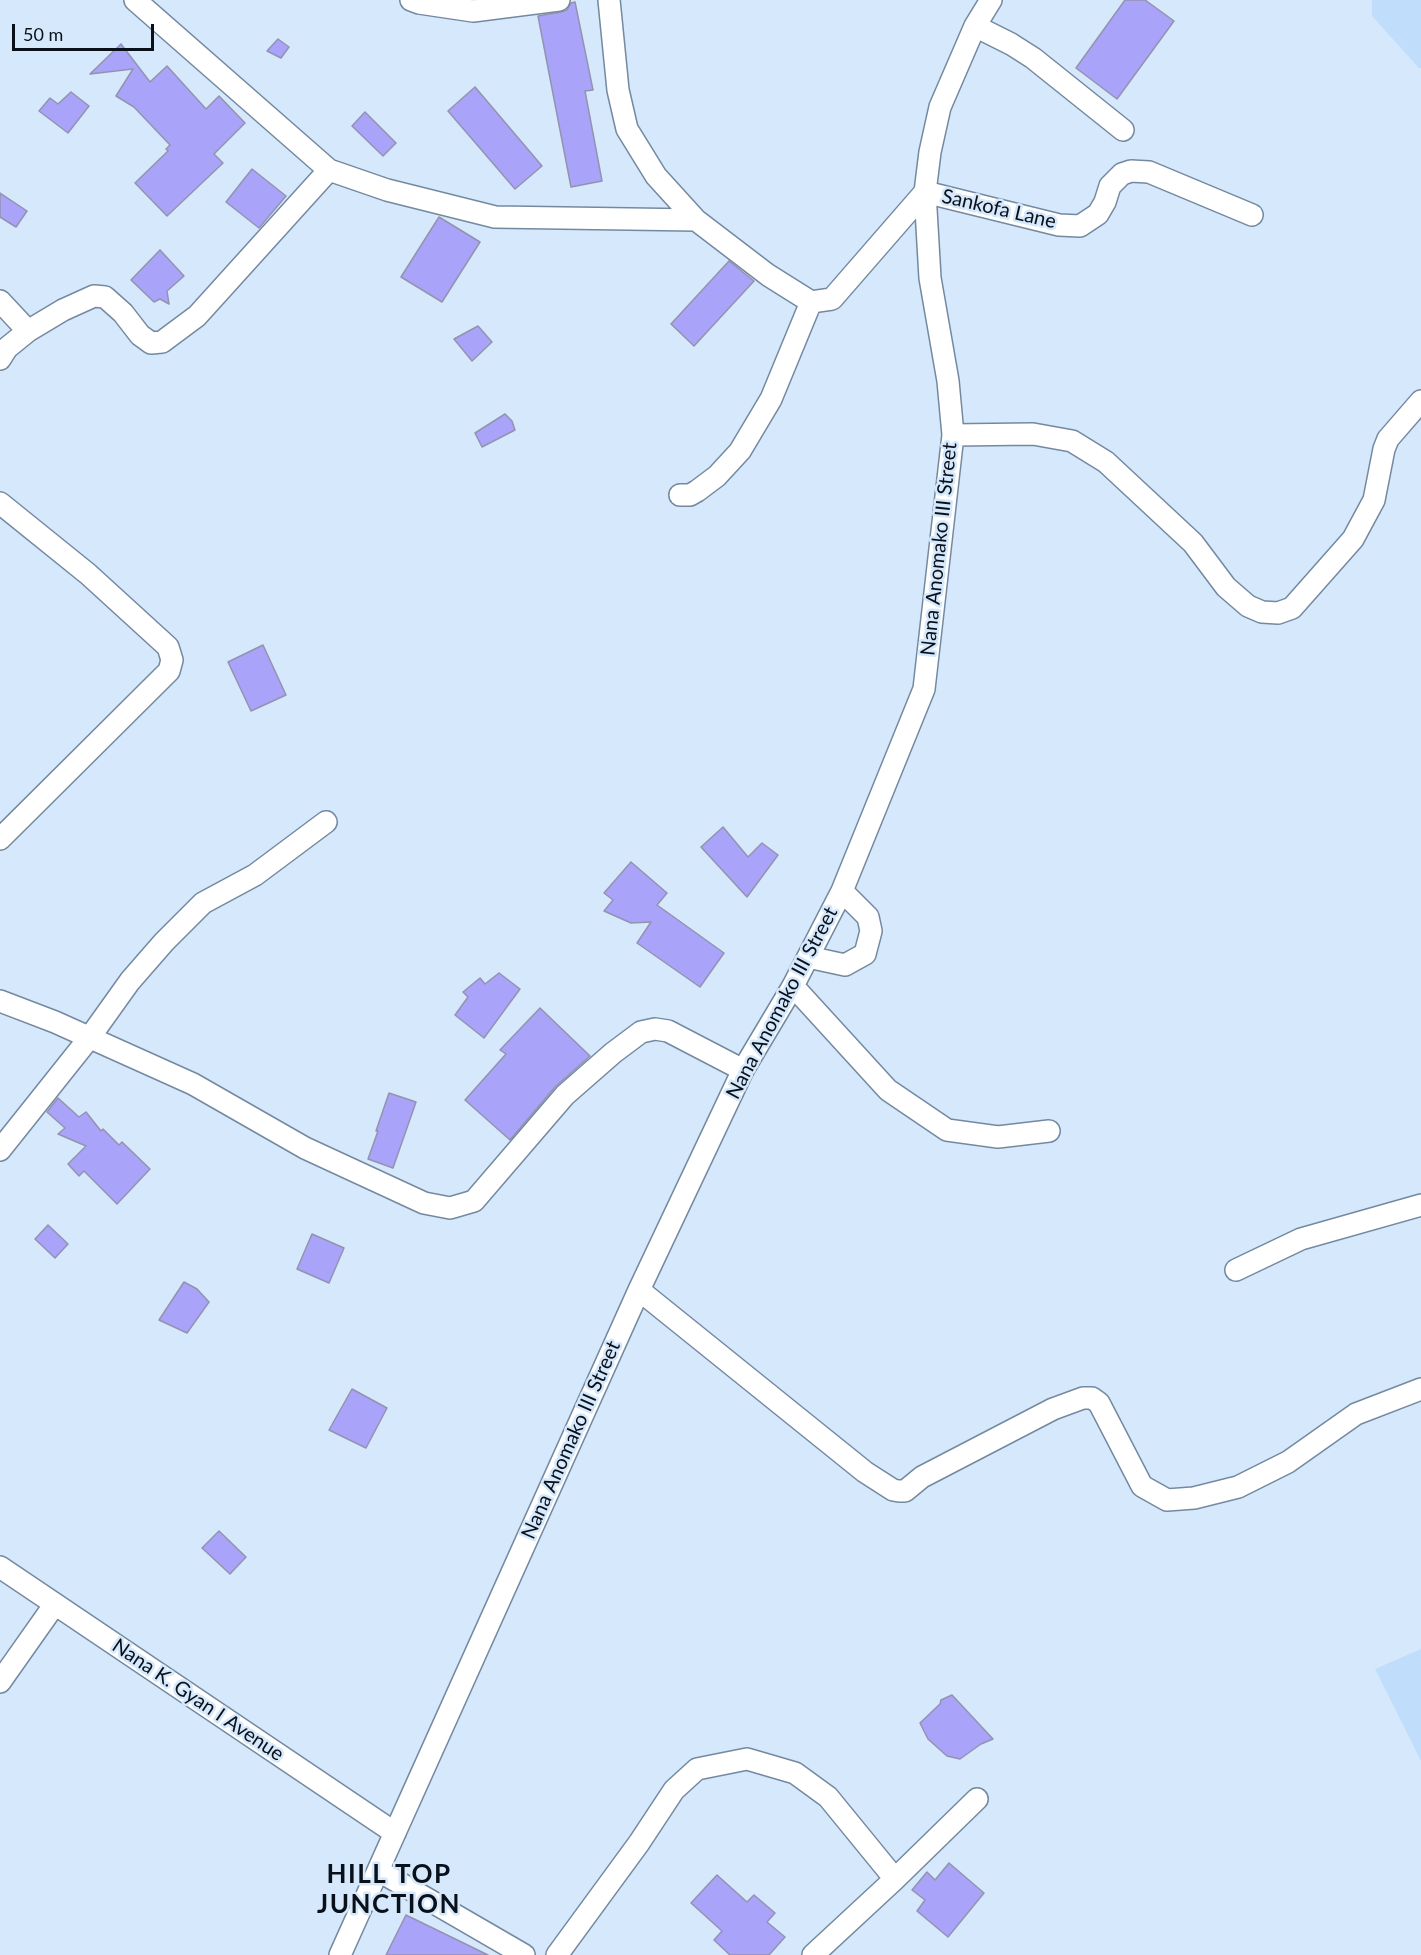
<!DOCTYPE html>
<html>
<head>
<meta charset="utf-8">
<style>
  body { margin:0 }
  #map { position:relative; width:1421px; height:1955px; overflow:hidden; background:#d5e8fc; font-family:Lato,sans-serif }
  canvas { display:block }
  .scale { position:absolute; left:12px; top:24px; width:142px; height:27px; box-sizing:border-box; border:3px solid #091019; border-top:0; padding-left:8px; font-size:18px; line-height:21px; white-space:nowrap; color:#091019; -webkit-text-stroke:4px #d5e8fc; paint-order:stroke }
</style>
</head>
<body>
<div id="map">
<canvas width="1421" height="1955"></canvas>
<div class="scale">50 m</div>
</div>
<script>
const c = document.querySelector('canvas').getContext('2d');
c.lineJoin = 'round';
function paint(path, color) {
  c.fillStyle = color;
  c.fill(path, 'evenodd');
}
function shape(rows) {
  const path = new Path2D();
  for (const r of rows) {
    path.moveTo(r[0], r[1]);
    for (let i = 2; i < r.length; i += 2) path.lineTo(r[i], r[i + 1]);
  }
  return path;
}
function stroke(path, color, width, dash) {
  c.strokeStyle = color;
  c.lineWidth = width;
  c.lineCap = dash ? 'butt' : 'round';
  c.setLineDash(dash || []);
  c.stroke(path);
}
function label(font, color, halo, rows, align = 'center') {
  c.font = font + ' Lato,sans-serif';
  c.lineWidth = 5;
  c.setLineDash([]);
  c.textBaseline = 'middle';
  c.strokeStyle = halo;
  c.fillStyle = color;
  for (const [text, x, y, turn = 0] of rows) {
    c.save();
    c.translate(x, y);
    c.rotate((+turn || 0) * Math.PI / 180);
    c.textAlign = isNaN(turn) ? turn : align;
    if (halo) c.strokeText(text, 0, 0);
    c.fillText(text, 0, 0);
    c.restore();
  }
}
paint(shape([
  [1372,0,1421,0,1421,68,1419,68,1372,16],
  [1421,1649,1421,1761,1375,1669]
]), '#c1ddfc');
const building = shape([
  [1125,0,1145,0,1174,21,1117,99,1076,68,1125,0],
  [575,2,593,90,585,91,602,181,571,187,538,16,561,12,567,10,571,3,575,2],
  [278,39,289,47,281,58,267,51,278,39],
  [121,44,150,82,167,66,206,109,219,96,245,123,214,154,223,163,167,216,135,183,168,151,166,149,170,145,134,107,116,96,133,69,90,74,121,44],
  [475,87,542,166,515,189,448,111,475,87],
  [71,92,89,106,68,133,39,111,50,98,58,104,71,92],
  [365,112,396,143,383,156,352,126,365,112],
  [252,169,286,196,259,228,226,202,252,169],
  [0,193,27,211,16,227,0,217,0,193],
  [439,217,480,242,442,302,401,277,439,217],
  [160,250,184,276,167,291,169,304,160,299,154,302,131,280,160,250],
  [729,261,754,281,694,346,671,324,729,261],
  [478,326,492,342,472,361,454,339,478,326],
  [505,414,512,421,515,430,482,447,475,433,505,414],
  [263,645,286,695,251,711,228,662,263,645],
  [723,827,748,857,762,843,778,855,747,897,701,847,723,827],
  [631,862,667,893,657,905,724,953,700,987,637,943,651,922,631,923,604,911,613,900,604,893,631,862],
  [499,973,520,989,484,1038,455,1015,468,997,463,992,480,978,485,984,499,973],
  [540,1008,590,1056,555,1087,510,1140,465,1100,506,1054,500,1050,540,1008],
  [389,1093,416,1102,393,1168,368,1159,378,1131,376,1131,389,1093],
  [58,1098,79,1117,86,1112,101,1131,103,1129,119,1145,122,1142,150,1169,117,1204,84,1171,79,1176,68,1164,86,1146,58,1134,65,1128,47,1112,58,1098],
  [48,1225,68,1244,55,1258,35,1239,48,1225],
  [312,1234,344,1248,329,1283,297,1269,312,1234],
  [184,1282,197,1289,209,1302,187,1333,159,1320,184,1282],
  [352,1389,387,1408,366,1448,329,1430,352,1389],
  [219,1531,246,1557,230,1574,202,1548,219,1531],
  [952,1695,993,1739,981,1744,960,1759,947,1756,928,1739,920,1723,940,1704,941,1700,952,1695],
  [949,1863,984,1893,948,1937,917,1911,925,1900,912,1890,927,1872,935,1880,949,1863],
  [717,1875,747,1902,754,1895,775,1913,767,1922,785,1937,769,1955,730,1955,714,1940,722,1931,691,1903,717,1875],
  [406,1915,488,1955,386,1955,406,1915]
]);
paint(building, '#a9a3fa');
stroke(building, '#9393b0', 1.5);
const minor = shape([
  [135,0,329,170,387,190,495,217,696,220],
  [411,0,419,3,473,11,559,0],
  [609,0,618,90,627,129,656,176,696,220,768,275,811,302,832,299,925,192,1059,225,1080,226,1098,214,1105,202,1110,186,1122,174,1131,171,1149,172,1252,215],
  [975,26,1011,44,1033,58,1123,130],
  [0,301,28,331],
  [0,359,7,348,28,331,63,310,94,296,105,297,123,313,140,335,151,343,162,342,197,316,329,170],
  [953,435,1033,434,1072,441,1106,462,1193,543,1226,587,1248,606,1262,612,1278,613,1292,608,1353,539,1374,500,1384,449,1388,439,1421,401],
  [680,495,690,495,697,491,717,476,740,451,771,399,811,302],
  [0,503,88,574,168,647,172,660,169,671,0,839],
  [808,957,845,965,865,954,871,931,868,917,842,891],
  [793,986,888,1090,947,1130,998,1137,1049,1131],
  [0,1001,55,1022,193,1084,305,1148,424,1203,450,1208,474,1201,565,1095,613,1053,641,1032,655,1029,668,1031,743,1070],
  [0,1150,90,1037,130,981,164,942,203,903,255,875,326,822],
  [1236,1270,1301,1239,1421,1205],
  [639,1290,865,1472,893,1490,899,1491,905,1491,922,1477,1053,1409,1083,1398,1092,1398,1099,1403,1142,1486,1167,1500,1194,1498,1238,1487,1288,1462,1356,1414,1421,1389],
  [0,1567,395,1833],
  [0,1682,55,1604],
  [379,1871,524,1955],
  [340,1955,639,1290,743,1070,793,986,842,891,924,689,953,435,948,381,930,278,925,192,930,152,940,107,975,26,991,0],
  [557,1955,639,1843,674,1790,697,1769,747,1759,795,1773,828,1797,895,1879],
  [813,1955,895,1879,977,1799]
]);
stroke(minor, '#7489a0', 24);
stroke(minor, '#fff', 21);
label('20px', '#091019', '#d5e8fc', [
  ["Sankofa Lane",999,209,13],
  ["Nana Anomako III Street",939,549,-84],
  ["Nana Anomako III Street",782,1003,-62],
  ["Nana Anomako III Street",571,1440,-66],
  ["Nana K. Gyan I Avenue",198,1700,34]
]);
c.letterSpacing = '1.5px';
label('bold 26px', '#091019', '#d5e8fc', [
  ["HILL TOP",389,1875],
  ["JUNCTION",389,1905]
]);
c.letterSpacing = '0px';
</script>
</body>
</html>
